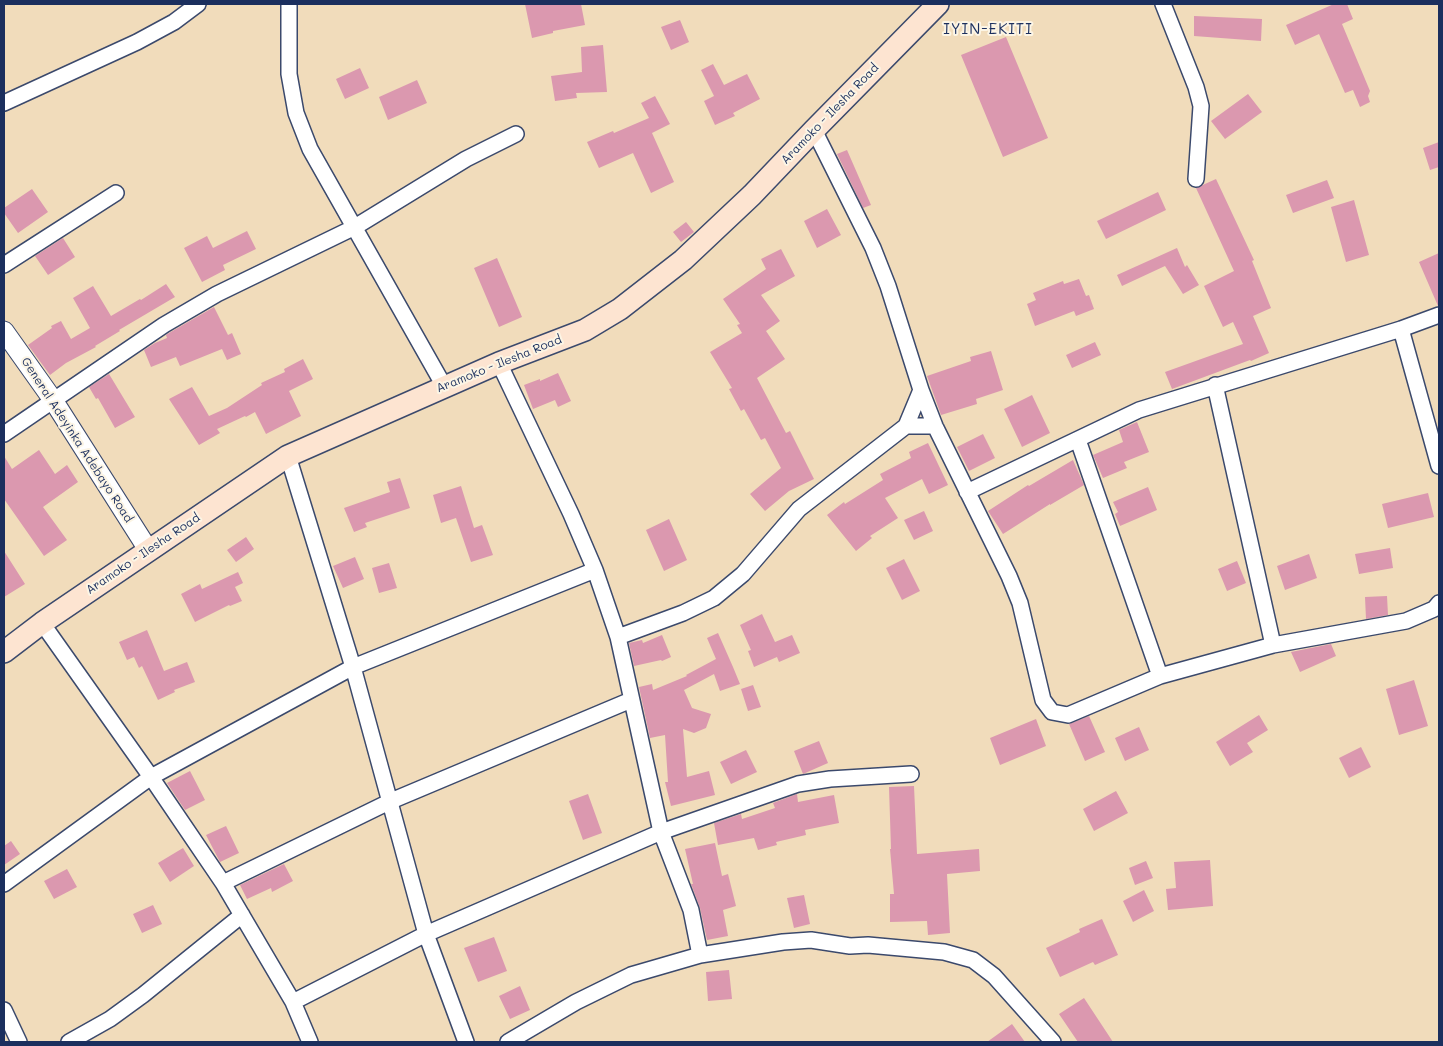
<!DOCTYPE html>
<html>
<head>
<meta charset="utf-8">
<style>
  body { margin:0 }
  #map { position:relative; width:1443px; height:1046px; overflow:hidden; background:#f1dcbb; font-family:Mali,sans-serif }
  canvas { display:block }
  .frame { position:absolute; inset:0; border:5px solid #1b2f5e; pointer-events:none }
</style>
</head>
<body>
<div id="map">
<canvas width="1443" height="1046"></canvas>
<div class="frame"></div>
</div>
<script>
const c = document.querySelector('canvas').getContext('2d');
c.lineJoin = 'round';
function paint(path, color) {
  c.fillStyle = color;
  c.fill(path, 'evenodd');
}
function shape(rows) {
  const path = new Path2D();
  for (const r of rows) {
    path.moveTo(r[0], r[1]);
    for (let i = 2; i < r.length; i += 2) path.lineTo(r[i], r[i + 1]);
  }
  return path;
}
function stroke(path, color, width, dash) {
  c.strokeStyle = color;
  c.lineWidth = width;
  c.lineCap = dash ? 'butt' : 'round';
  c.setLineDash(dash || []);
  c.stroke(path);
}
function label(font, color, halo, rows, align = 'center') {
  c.font = font + ' Mali,sans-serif';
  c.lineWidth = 4;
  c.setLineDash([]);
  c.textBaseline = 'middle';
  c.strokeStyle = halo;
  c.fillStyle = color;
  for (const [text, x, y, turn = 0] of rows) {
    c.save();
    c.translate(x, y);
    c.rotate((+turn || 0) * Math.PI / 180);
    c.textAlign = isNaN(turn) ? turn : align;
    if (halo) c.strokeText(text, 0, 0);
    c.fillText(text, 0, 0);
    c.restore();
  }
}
paint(shape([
  [525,4,581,4,585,25,553,31,553,33,532,38],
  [1334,4,1347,4,1353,19,1342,24,1370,91,1368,96,1370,102,1360,107,1353,90,1345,93,1319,34,1295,45,1286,25],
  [1194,16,1262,19,1261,41,1194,36],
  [680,20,689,42,671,50,661,27],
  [1006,37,1048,138,1003,157,961,55],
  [603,45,607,92,576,93,577,98,555,101,551,76,582,72,581,47],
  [713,64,724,85,747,74,760,99,733,113,735,116,715,125,704,101,714,96,701,70],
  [360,68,369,88,345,99,336,79],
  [417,80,427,103,388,120,379,97],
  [1248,94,1262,112,1225,139,1211,121],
  [655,96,670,124,652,133,674,182,651,193,633,153,599,168,587,142,613,131,614,133,649,118,641,103],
  [1439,142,1439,167,1430,170,1423,148],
  [847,150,871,205,863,208,837,154],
  [1216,179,1254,260,1252,261,1271,308,1253,316,1269,353,1251,361,1250,360,1172,389,1165,372,1243,344,1233,322,1223,327,1204,286,1234,271,1196,188],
  [1327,180,1334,198,1293,213,1286,195],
  [32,189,48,212,18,233,4,213,4,208],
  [1158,192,1166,210,1106,239,1097,221],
  [1354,200,1369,255,1346,262,1331,207],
  [827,209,841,235,817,248,804,221],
  [686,222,694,232,681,242,673,232],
  [247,231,256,249,223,265,225,270,202,282,184,248,207,236,213,248],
  [63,238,75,257,48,275,35,256],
  [1177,248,1185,267,1187,265,1199,285,1183,294,1165,266,1122,286,1117,275],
  [781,249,795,276,761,295,780,321,766,331,785,359,757,378,786,433,790,431,814,479,789,491,765,511,750,494,781,468,765,438,761,440,744,409,741,411,729,389,732,388,710,352,742,333,737,325,740,324,723,299,766,269,761,259],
  [1439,253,1439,306,1438,306,1419,262],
  [497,258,522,317,499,327,474,268],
  [1079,279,1086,296,1089,295,1094,309,1076,316,1074,311,1035,326,1027,304,1036,300,1033,293,1063,281,1064,284],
  [166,284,175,297,119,330,120,331,95,346,96,347,66,363,50,375,28,345,52,328,51,326,61,321,71,339,90,328,73,298,93,286,111,316,140,299,141,300],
  [214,307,228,335,232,333,241,354,227,360,222,349,180,366,176,357,151,367,144,350,155,343,167,338,166,335,169,333],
  [1095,342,1101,355,1072,368,1066,355],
  [991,351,1003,390,976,399,977,404,941,415,927,376,971,361,970,357],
  [303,359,313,379,289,391,301,416,266,434,255,412,246,417,245,416,217,429,220,433,199,445,169,399,192,387,209,416,227,408,262,385,261,383,285,372,284,369],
  [558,373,571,401,558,407,555,400,533,409,524,385,540,379,540,381],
  [109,374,135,417,115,428,98,398,96,399,89,387],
  [1032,395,1050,433,1022,447,1004,409],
  [1137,422,1149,452,1124,462,1127,468,1103,478,1093,455,1123,442,1119,430],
  [983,434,995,458,969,471,957,447],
  [928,443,948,485,929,494,922,479,885,498,898,518,870,536,872,538,856,551,827,515,844,502,845,504,883,480,880,474,911,458,909,452],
  [39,450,55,474,67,465,78,482,43,507,67,540,44,556,4,499,4,456,12,469],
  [1073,460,1084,485,1050,505,1050,504,1003,534,988,511,1028,485,1029,486],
  [400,478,410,508,365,523,367,527,354,532,344,508,390,492,387,482],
  [461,486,474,528,482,525,493,555,471,562,456,518,441,523,433,495],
  [1148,487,1157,510,1120,526,1115,514,1118,512,1113,502],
  [1428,493,1434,517,1388,528,1382,504],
  [924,511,933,531,914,540,904,520],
  [669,519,687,560,664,571,646,530],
  [246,537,254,549,236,562,227,550],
  [1390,548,1393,568,1359,574,1355,554],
  [4,551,25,584,4,597],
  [1309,554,1317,578,1285,590,1277,566],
  [355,557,364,579,343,588,333,566],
  [904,559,920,591,902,600,886,568],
  [1237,561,1246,583,1227,591,1218,569],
  [389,563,397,588,379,593,372,568],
  [238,572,243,583,235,587,242,601,230,606,229,605,195,622,181,594,200,584,202,589],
  [1387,596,1388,615,1366,619,1365,597],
  [762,614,775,642,792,635,800,653,779,662,777,657,754,667,748,651,751,650,740,625],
  [147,630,164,671,187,662,195,682,174,690,175,692,158,700,142,666,139,668,134,657,127,660,119,642],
  [718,633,733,667,740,684,720,691,714,674,684,690,692,708,711,714,706,728,694,733,683,729,687,777,709,771,715,795,671,806,665,782,668,782,665,735,650,738,639,687,652,684,653,690,687,676,686,675,716,659,707,638],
  [662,635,671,657,662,661,661,660,634,666,629,643,642,640,643,643],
  [1331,644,1336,656,1300,672,1291,652],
  [1414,680,1428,726,1399,735,1386,689],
  [753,685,761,707,748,711,741,689],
  [1259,715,1268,730,1247,743,1253,752,1230,766,1216,742],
  [1089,716,1105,752,1085,761,1069,724],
  [1036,719,1046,746,1000,765,990,738],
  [1139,727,1149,750,1125,761,1115,738],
  [819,741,828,763,803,774,794,751],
  [1361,747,1371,767,1349,778,1339,758],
  [746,750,757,772,731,784,720,762],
  [190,771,205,800,185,810,167,783],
  [914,786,917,854,979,849,980,871,947,874,950,933,928,935,927,921,890,922,890,894,894,894,890,849,891,849,889,787],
  [1116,791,1128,813,1094,831,1083,809],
  [588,794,602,833,583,840,569,801],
  [797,794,798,802,834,795,839,823,805,830,806,835,776,842,777,845,758,850,754,838,718,845,714,823,741,814,742,819,775,808,773,803],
  [226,826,239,853,220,862,206,835],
  [11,841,20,854,4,865,4,846],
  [715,843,722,876,728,874,736,906,723,910,728,936,707,940,700,908,691,884,693,884,685,849],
  [183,848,194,866,170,882,158,863],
  [1210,860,1213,906,1168,910,1166,889,1176,888,1174,862],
  [1146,861,1153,878,1135,885,1129,868],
  [284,864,293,881,272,892,271,888,247,899,240,885],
  [67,869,77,887,54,899,44,881],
  [1144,890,1154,911,1133,922,1123,901],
  [804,895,810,924,794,928,787,898],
  [153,905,162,924,142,933,133,914],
  [1102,919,1118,955,1095,965,1093,962,1060,977,1046,948,1080,932,1079,929],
  [494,937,507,971,478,982,464,948],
  [729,970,732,999,708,1001,706,972],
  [520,986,530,1010,510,1019,499,996],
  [1084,998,1113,1042,1078,1042,1059,1014],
  [1012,1024,1025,1042,987,1042]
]), '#db98af');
const minor = shape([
  [289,4,289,74,296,113,310,149,444,386],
  [1163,4,1196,87,1201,106,1196,179],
  [4,103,137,42,174,22,198,4],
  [814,130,873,248,888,286,921,390,935,426,1009,576,1020,603,1043,700,1052,712,1068,715,1160,676,1273,645,1406,621,1434,609,1439,603],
  [4,265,116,193],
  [1401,329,1439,466],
  [499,363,571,514,595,570,618,637,661,832,691,910,700,955],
  [1215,385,1273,645],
  [906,426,935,426],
  [4,434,164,325,217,294,355,227,466,159,516,134],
  [1078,440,1160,676],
  [288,456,353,667,426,934,466,1042],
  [967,492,1139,410,1401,329,1439,315],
  [42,623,151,777,223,883,293,1002,310,1042],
  [618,637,683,613,714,598,743,574,799,509,906,426,921,390],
  [223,883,391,801,631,700],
  [4,884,151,777,353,667,595,570],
  [293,1002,426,934,661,832,798,784,830,779,911,774],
  [4,1010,19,1042],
  [69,1042,110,1019,143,995,242,915],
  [508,1042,576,1002,631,975,700,955,783,942,811,940,850,946,868,945,944,952,973,960,994,976,1053,1042]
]);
const tertiary = shape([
  [4,331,53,400,149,551]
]);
const secondary = shape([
  [4,652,42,623,288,456,499,363,585,330,620,309,683,260,752,195,814,130,938,4]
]);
stroke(minor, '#3b496c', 18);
stroke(tertiary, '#3b496c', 21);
stroke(secondary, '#3b496c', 24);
stroke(minor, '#fff', 15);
stroke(tertiary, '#fff', 19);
stroke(secondary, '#fde4d1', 21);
label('12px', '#1b2f5e', '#fcf5e5', [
  ["Aramoko - Ilesha Road",830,114,-46],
  ["Aramoko - Ilesha Road",499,364,-22],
  ["General Adeyinka Adebayo Road",77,440,57],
  ["Aramoko - Ilesha Road",143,554,-34]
]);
c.letterSpacing = '1px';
label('15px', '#1b2f5e', '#fcf5e5', [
  ["IYIN-EKITI",988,29]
]);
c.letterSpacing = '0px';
</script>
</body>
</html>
